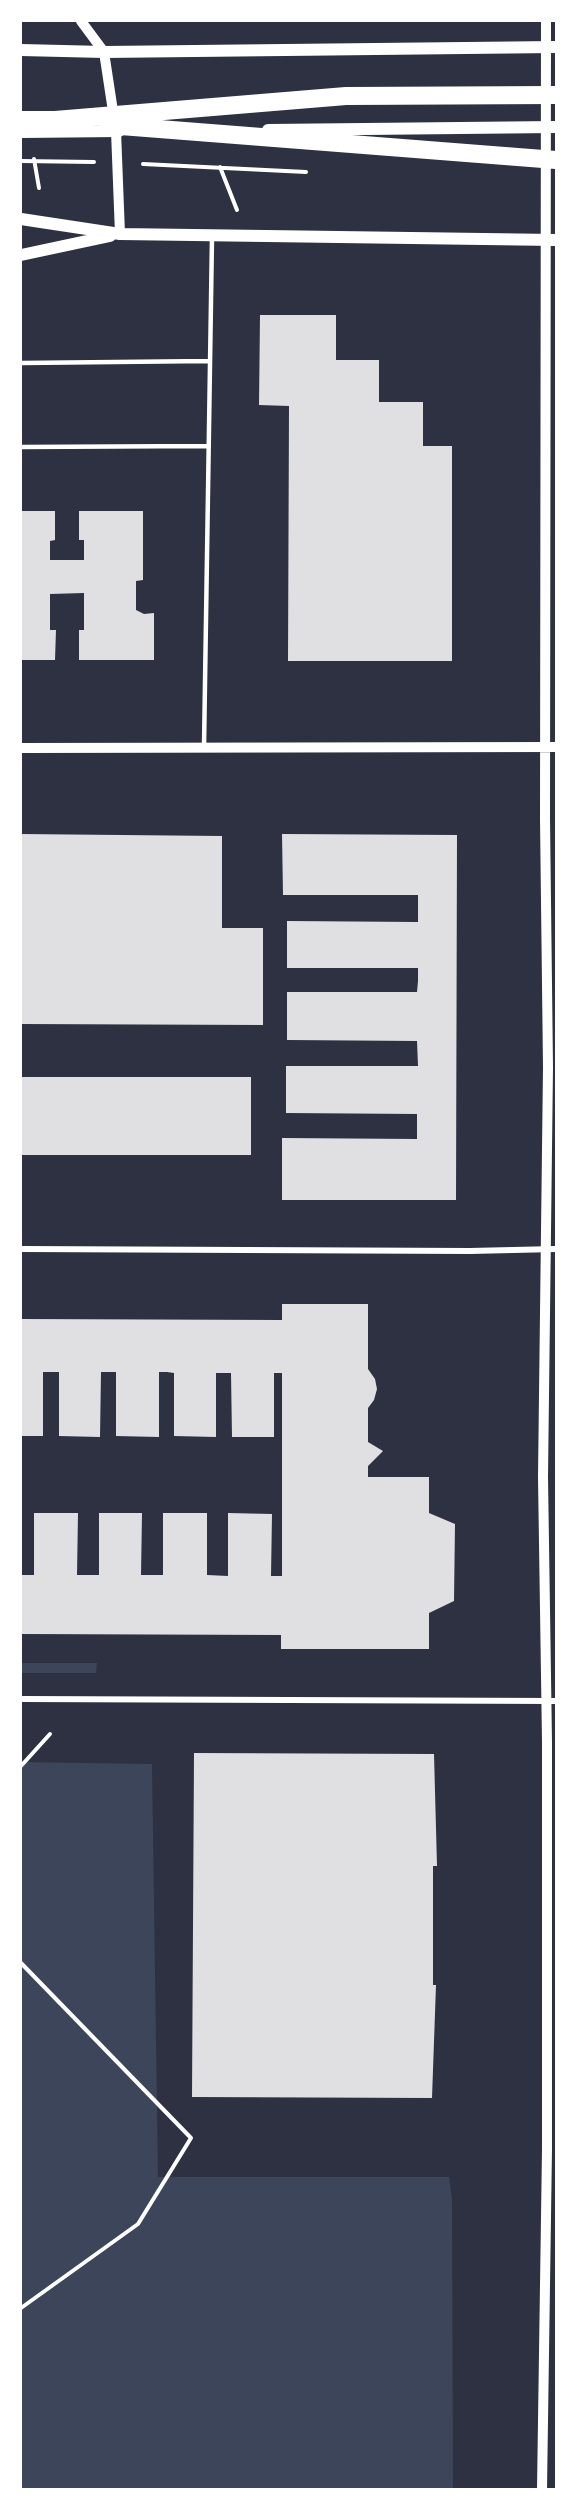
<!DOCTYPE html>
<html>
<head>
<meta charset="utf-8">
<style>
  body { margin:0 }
  #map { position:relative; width:577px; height:2510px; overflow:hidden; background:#2d3142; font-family:Poppins,sans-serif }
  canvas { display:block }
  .frame { position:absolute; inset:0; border:22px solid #fff; pointer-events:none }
</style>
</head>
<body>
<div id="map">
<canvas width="577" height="2510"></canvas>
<div class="frame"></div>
</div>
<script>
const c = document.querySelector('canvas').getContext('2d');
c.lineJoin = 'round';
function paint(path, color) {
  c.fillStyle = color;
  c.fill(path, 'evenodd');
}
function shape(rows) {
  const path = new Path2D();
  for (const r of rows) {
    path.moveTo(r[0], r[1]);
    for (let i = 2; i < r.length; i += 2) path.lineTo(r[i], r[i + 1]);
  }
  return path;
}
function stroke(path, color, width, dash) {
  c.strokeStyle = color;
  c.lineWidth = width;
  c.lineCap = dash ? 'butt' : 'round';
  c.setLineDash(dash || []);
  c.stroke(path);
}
paint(shape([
  [21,1663,97,1663,96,1673,21,1673],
  [21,1762,152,1764,158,2177,449,2177,452,2199,453,2489,21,2489]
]), '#3c4559');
paint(shape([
  [260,315,336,315,336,360,379,360,379,402,423,402,423,446,452,446,452,661,288,661,289,406,259,405],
  [21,511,55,511,55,540,50,541,50,560,84,560,84,540,79,540,79,511,143,511,143,580,136,581,136,610,144,614,154,613,154,660,79,660,79,630,84,630,84,593,50,594,50,630,56,630,55,660,21,660],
  [21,834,222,836,222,928,263,928,263,1025,21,1024],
  [282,834,457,835,456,1200,282,1200,282,1138,417,1139,417,1114,286,1113,286,1066,418,1066,417,1041,287,1040,287,992,417,992,418,981,418,968,287,968,287,921,418,922,418,895,283,895],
  [21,1077,251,1077,251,1155,21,1155],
  [282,1304,368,1304,368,1369,375,1379,377,1389,374,1400,368,1408,368,1442,383,1451,368,1466,368,1477,429,1477,429,1513,455,1524,454,1601,429,1613,429,1649,281,1649,281,1635,21,1634,21,1575,34,1575,34,1513,78,1513,77,1575,99,1575,99,1513,142,1513,141,1575,163,1575,163,1513,207,1513,207,1575,228,1576,228,1513,272,1514,271,1576,282,1576,282,1373,274,1373,274,1437,232,1437,231,1373,216,1373,216,1437,174,1436,174,1373,167,1372,159,1372,159,1437,116,1436,116,1372,101,1372,100,1437,59,1436,59,1372,43,1372,43,1436,21,1436,21,1319,282,1320],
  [194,1753,434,1754,437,1866,433,1866,433,1985,436,1985,432,2098,192,2097]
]), '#e0e0e3');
stroke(shape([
  [34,159,39,188],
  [21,161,94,162],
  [143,164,306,172],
  [220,167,237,210],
  [21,1766,50,1734],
  [21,1963,191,2138,138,2224,21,2308]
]), '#fff', 4);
stroke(shape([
  [21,363,210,361],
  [21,447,208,446],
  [204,747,212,237]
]), '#fff', 4.5);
stroke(shape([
  [21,1249,470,1251,556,1249],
  [21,1699,556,1701]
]), '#fff', 6);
stroke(shape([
  [81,21,104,52,116,131,120,234],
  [21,748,556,747],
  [542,2489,547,2149,547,1742,543,1477,548,1067,545,819,546,21]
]), '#fff', 10);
stroke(shape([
  [21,50,104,52,556,47],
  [268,130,556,127],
  [21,132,119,131],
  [21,219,120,234,556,240],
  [21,255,110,236]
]), '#fff', 12);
stroke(shape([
  [21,120,55,120,346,96,556,95],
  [108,125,556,160]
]), '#fff', 18);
</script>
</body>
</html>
